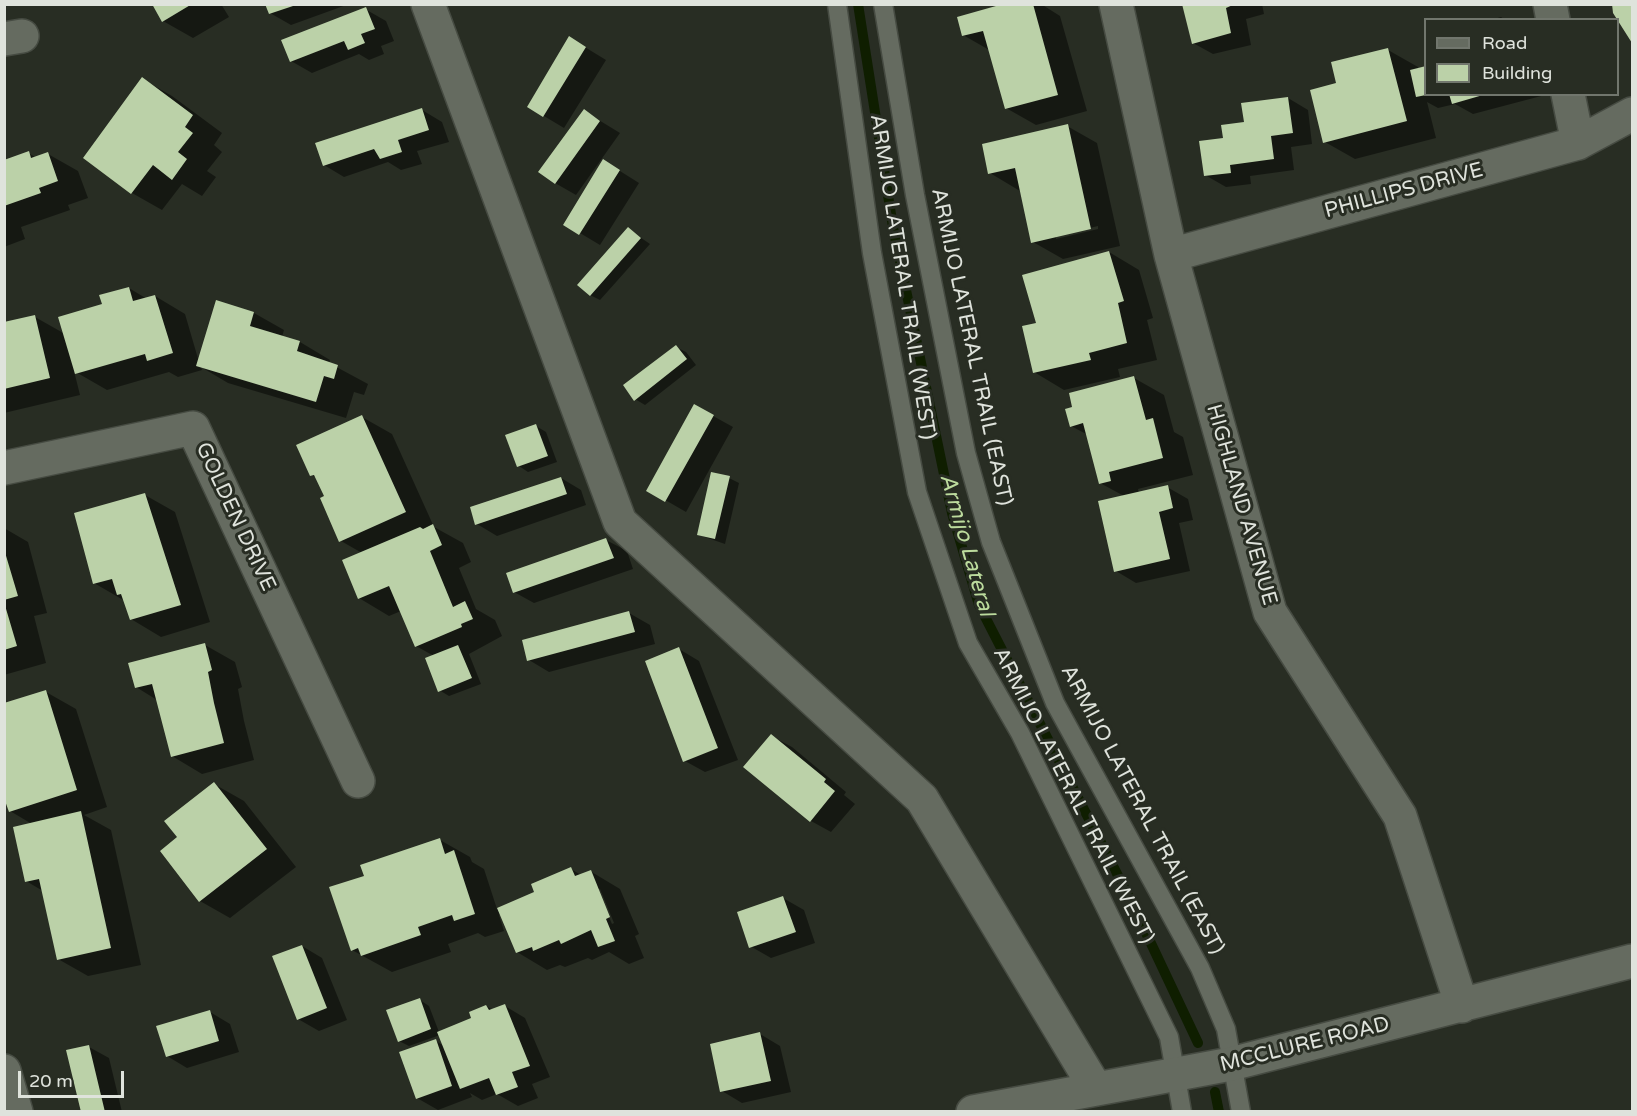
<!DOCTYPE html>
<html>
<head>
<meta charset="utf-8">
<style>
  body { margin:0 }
  #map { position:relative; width:1637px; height:1116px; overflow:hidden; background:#282d23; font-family:"Varela Round",sans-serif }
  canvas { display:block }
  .frame { position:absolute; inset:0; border:6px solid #dfe3dc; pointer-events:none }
  .legend { position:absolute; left:1424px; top:18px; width:195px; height:78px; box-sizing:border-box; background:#282d23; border:2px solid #71766d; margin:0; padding:8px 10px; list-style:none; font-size:18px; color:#dfe3dc }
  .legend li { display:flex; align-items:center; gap:12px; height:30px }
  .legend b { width:30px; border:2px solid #71766d }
  .scale { position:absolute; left:18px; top:1071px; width:106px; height:27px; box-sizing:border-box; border:3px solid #dfe3dc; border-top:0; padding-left:8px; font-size:18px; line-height:21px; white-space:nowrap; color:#dfe3dc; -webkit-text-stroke:4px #282d23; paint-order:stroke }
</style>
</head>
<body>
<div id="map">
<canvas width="1637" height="1116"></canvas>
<div class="frame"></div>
<ul class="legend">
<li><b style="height:8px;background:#656b60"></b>Road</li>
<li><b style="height:16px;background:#bbd1a8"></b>Building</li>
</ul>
<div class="scale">20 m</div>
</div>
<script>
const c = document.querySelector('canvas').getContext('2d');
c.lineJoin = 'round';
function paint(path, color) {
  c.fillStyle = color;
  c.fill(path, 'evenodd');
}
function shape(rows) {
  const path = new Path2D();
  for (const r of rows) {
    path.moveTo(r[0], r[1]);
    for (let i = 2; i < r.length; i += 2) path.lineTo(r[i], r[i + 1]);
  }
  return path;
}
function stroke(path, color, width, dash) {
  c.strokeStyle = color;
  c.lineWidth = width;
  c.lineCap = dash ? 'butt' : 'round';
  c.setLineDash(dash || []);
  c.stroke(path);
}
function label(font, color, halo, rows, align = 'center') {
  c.font = font + ' "Varela Round",sans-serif';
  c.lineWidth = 6;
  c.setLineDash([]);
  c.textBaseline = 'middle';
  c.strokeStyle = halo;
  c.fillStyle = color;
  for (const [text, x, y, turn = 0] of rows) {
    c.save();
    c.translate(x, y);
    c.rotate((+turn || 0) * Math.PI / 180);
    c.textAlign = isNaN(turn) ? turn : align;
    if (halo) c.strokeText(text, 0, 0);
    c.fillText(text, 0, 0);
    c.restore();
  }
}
paint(shape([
  [153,4,221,4,229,17,193,38,163,21],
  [267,4,349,4,291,25,270,13],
  [1008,4,1041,4,1060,16,1087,111,1036,125,1006,108,991,51,963,35],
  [1184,4,1262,4,1264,14,1246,19,1251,45,1213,54,1193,43],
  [365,9,386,21,394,41,381,46,384,54,369,60,359,54,312,73,291,61],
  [1501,17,1505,20,1491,20],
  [570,38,606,60,564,128,529,107],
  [1388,50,1418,67,1426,94,1545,95,1473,114,1455,104,1438,108,1427,102,1436,138,1355,159,1325,142,1337,84],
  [142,79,172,96,222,133,214,145,222,152,207,171,216,177,202,196,182,184,162,210,132,193,85,158],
  [1288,98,1308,110,1312,144,1291,147,1294,170,1250,176,1251,184,1226,187,1205,175,1225,139],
  [422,110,442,122,449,142,417,151,422,164,401,170,388,162,344,177,324,165],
  [584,111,620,133,576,195,555,183],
  [1067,126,1097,143,1120,246,1063,259,1033,242,1020,191,990,173],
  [1098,226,1098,229,1056,239,1056,236],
  [28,153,37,158,48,154,78,171,88,198,68,205,70,210,21,227,25,239,4,247,4,161],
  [604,161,639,183,600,245,565,224],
  [628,229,650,244,600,300,590,295],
  [1109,252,1139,270,1153,318,1147,320,1157,360,1118,369,1120,377,1064,390,1034,372,1037,324],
  [129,288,147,299,155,296,185,314,199,362,254,313,284,330,282,337,300,342,330,360,329,363,368,384,364,395,354,392,346,418,228,383,201,367,202,370,178,377,169,372,107,390,74,371,80,395,4,413,4,323,35,317,65,334],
  [676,347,686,352,696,365,645,405,635,399],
  [1134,378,1164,395,1174,432,1183,437,1193,475,1138,489,1139,493,1167,487,1188,499,1193,520,1179,523,1190,571,1136,583,1116,571,1124,496,1100,483,1088,435,1071,426],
  [695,406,733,427,686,512,648,490],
  [362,417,392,434,434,527,463,543,471,562,459,568,476,609,495,620,502,636,469,654,481,684,449,696,439,690,434,656,416,646,401,611,389,616,359,598,362,553,341,541,326,497,317,478,311,475],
  [536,426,546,432,557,462,528,472,519,466],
  [561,478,581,490,586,505,497,536,477,524],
  [729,478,739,483,725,544,699,535],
  [145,495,175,512,210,622,161,637,131,619,125,601,94,583],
  [4,528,28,542,47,613,34,616,46,663,4,675],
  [606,540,627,551,633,569,534,603,514,592],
  [629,613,650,625,655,644,549,672,529,660],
  [205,645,235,662,242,687,238,689,244,721,254,760,202,774,172,756,157,700,136,687],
  [679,649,699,661,738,760,705,772,685,761],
  [46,692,76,709,107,807,84,815,111,830,141,965,88,976,58,959,43,891,26,881,32,824,10,811],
  [771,736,792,747,846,792,844,795,855,804,831,832,811,821],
  [214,784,244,801,296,867,230,918,200,901,162,852,179,838],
  [440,840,470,857,472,862,484,869,497,909,536,893,571,869,581,875,590,871,620,889,639,934,635,936,644,958,629,964,609,952,592,960,588,958,565,967,560,965,547,970,517,952,501,914,499,915,504,931,485,937,478,933,448,944,451,952,392,972,352,950,366,877],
  [597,889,600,889,614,923,612,924],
  [783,898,804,910,815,943,771,958,750,946],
  [302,946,322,958,347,1020,319,1031,298,1019],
  [420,1000,429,1006,439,1032,473,1019,486,1006,493,1010,505,1006,525,1018,550,1077,532,1084,538,1098,518,1106,497,1094,482,1100,470,1093,472,1097,438,1110,417,1098,436,1041,444,1046,440,1035,409,1046,399,1041],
  [210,1012,230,1024,239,1052,187,1068,167,1056],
  [760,1034,780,1046,791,1092,742,1103,722,1091],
  [89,1047,109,1058,122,1112,83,1112]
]), '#0007');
stroke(shape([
  [858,4,893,227,952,513,979,605,1131,901,1198,1043],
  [1215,1092,1219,1112]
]), '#0f1e00', 10);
paint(shape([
  [152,4,192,4,162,22],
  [265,4,296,4,296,5,269,14],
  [1003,4,1033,4,1058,95,1005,109,983,31,962,36,957,17],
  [1182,4,1235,4,1226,8,1231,33,1192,44],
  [1612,4,1632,4,1632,43,1613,13],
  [366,7,375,29,361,34,365,43,348,50,344,41,290,62,281,40],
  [569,36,586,47,543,117,527,107],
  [1388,48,1407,121,1323,143,1310,90,1336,83,1331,62],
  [1426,66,1426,95,1416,97,1410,70],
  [142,77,193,115,185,127,193,133,178,152,187,159,172,180,153,165,131,194,83,158],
  [1449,94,1483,94,1483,95,1452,104],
  [1288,97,1293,133,1271,136,1274,159,1230,165,1231,173,1204,176,1199,141,1223,138,1221,125,1244,122,1241,103],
  [422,108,429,130,398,140,402,152,380,159,374,149,323,166,315,143],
  [584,109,600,121,555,184,538,172],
  [1068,124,1091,229,1031,243,1015,168,988,174,982,144],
  [29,151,31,158,48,152,58,181,39,188,41,193,4,206,4,160],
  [603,159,620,170,579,235,563,225],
  [628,227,641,238,590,296,577,285],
  [1109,251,1124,301,1118,303,1127,343,1089,353,1091,360,1033,373,1022,326,1036,323,1022,275],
  [129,287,133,301,155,295,173,353,147,361,145,354,75,374,58,317,102,304,99,295],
  [216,300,254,312,250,326,300,341,297,351,338,365,334,379,324,376,316,402,196,366],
  [35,315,50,378,4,389,4,322],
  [676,345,687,359,634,401,623,385],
  [1134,376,1146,420,1153,418,1163,458,1109,472,1111,481,1099,484,1083,423,1070,427,1065,409,1072,407,1069,393],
  [694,404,714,415,665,502,646,491],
  [362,415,406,512,339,542,320,498,324,496,314,475,310,476,296,445],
  [536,424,548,456,517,467,505,435],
  [711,472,730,476,715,539,697,535],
  [561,477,567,494,475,525,470,507],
  [1168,485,1173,508,1159,512,1170,559,1114,572,1098,501],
  [145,493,181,605,130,620,121,594,117,595,112,579,93,584,74,513],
  [433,524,442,545,430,551,453,607,465,601,473,619,461,624,462,627,415,647,389,586,358,599,342,560,420,527,423,529],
  [606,538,614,558,513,593,506,573],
  [4,549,18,596,4,600],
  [4,602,17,646,4,650],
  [629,611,635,632,527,661,522,640],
  [205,643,212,670,208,672,214,703,224,743,171,757,152,684,135,688,128,663],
  [458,645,472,678,438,692,425,658],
  [679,647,718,748,683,762,645,661],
  [46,690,77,790,9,812,4,798,4,703],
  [771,734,826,779,824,782,835,791,810,822,743,767],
  [214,782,267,849,199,902,160,851,177,837,164,821],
  [81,811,111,948,57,960,39,879,25,882,13,827],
  [440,838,445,854,454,850,475,914,454,921,452,915,418,927,421,935,361,956,358,948,351,951,329,887,364,876,360,865],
  [571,867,575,876,591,870,610,917,606,919,615,941,598,947,591,930,561,944,559,940,533,951,532,947,516,953,497,908,534,892,531,884],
  [783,896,796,932,749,948,737,912],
  [302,945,327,1008,297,1020,272,956],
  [420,998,431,1029,398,1042,386,1010],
  [505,1004,530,1066,512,1072,518,1087,496,1095,489,1078,460,1089,437,1032,471,1018,469,1012,486,1005,489,1010],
  [210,1010,219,1041,166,1057,156,1026],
  [760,1032,771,1081,720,1092,710,1044],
  [436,1039,452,1086,416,1099,399,1052],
  [89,1045,105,1112,81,1112,66,1050]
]), '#bbd1a8');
const lane = shape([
  [837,4,872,253,917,492,968,643,1020,733,1169,1037,1182,1112],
  [883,4,915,195,966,453,991,542,1055,703,1200,968,1226,1029,1241,1112]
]);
const street = shape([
  [428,4,620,522,922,799,1096,1089],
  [1116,4,1171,255,1270,612,1400,816,1462,1006],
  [1550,4,1553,20],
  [4,39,22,36],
  [1568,94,1578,143],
  [1171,255,1578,143,1632,114],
  [4,468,193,428,358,781],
  [4,1071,16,1112],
  [973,1112,1231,1064,1632,961]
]);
stroke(lane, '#464b42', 21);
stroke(street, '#464b42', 36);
stroke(lane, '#656b60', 18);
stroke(street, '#656b60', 33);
label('21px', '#dfe3dc', '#282d23', [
  ["PHILLIPS DRIVE",1404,191,-15],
  ["ARMIJO LATERAL TRAIL (WEST)",902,277,81],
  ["ARMIJO LATERAL TRAIL (EAST)",971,347,78],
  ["HIGHLAND AVENUE",1241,505,74],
  ["GOLDEN DRIVE",235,517,65],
  ["ARMIJO LATERAL TRAIL (WEST)",1073,796,63],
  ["ARMIJO LATERAL TRAIL (EAST)",1142,810,62],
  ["MCCLURE ROAD",1305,1045,-14]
]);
label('italic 22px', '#bcdb9d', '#282d23', [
  ["Armijo Lateral",966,545,74]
]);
</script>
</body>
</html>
